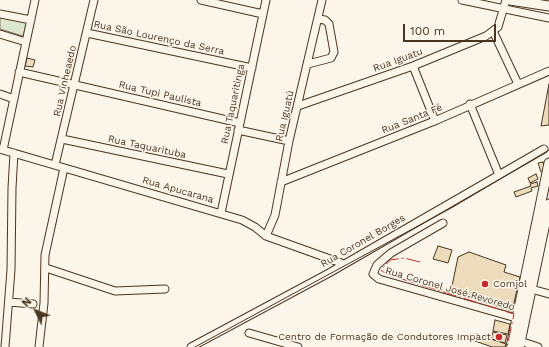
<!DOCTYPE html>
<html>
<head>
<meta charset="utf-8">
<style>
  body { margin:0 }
  #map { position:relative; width:549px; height:347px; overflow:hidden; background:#fbf6e9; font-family:"Work Sans",sans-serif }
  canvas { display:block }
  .north { position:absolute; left:16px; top:291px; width:40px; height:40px; -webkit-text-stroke:3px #fbf6e9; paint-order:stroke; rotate:313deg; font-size:11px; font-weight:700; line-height:16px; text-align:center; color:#4a3520 }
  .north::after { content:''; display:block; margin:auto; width:14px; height:18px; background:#4a3520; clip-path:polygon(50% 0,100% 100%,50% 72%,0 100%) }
  .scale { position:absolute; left:403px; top:24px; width:93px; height:18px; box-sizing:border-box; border:2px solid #4a3520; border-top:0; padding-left:5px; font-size:12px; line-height:14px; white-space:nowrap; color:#4a3520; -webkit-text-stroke:3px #fbf6e9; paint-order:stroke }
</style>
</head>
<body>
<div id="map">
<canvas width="549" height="347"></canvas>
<div class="north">N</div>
<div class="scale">100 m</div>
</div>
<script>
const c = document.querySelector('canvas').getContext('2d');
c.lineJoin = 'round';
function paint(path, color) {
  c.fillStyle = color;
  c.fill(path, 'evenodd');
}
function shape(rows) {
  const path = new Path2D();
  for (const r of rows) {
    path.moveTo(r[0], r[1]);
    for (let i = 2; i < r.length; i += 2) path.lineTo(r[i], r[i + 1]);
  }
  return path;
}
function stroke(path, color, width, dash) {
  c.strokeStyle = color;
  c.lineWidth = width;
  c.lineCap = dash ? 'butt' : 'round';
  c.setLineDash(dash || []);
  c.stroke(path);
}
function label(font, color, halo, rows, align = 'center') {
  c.font = font + ' "Work Sans",sans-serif';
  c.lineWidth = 3;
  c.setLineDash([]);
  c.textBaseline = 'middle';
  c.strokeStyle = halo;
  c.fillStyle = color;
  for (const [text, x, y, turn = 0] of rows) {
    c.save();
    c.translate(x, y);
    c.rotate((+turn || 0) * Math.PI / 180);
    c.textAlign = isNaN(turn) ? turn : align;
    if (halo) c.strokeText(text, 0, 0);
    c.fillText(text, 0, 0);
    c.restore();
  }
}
const green = shape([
  [0,17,27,22,23,36,0,29,0,17]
]);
paint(green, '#dce7d0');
stroke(green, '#887966', 1);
const building = shape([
  [27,58,35,60,33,67,25,66,27,58],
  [549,84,549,125,541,126,549,84],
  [543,162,546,171,541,172,538,163,543,162],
  [536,174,538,179,530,183,528,178,536,174],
  [537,182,538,186,531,188,532,191,516,197,514,192,531,186,530,184,537,182],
  [438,246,452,250,448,263,433,259,438,246],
  [469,252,506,265,504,272,520,277,512,311,451,291,458,257,469,252],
  [495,320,510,324,508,334,493,331,495,320],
  [493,332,507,335,505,343,491,339,493,332],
  [477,334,506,344,505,347,492,347,475,341,477,334]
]);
paint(building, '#ecdcbc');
stroke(building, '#4a3520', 1);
const minor = shape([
  [201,0,263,14],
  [462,0,549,18],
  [0,14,31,20],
  [493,31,518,84],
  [87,33,252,68],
  [0,34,26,42],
  [308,64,331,58,334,52,329,24,325,20,318,19],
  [413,66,435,121],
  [19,72,240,123],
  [0,94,14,99],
  [470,104,499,175],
  [298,106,413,66,486,36,498,27,506,0],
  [238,130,289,141],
  [62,139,228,174],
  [0,149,242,220,255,227,266,236,344,264],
  [3,150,35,0],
  [55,165,94,0],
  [281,182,437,120,549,71],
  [221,213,266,0],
  [443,223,391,253,377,265,373,274,379,279,516,318],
  [266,236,275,215,289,141,322,0],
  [46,268,115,291,165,289],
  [531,289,549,294],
  [9,302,33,304],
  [249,333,298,347],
  [520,341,538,347],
  [5,347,11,270,12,188,14,153],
  [39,347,44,303,45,255,64,168],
  [191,347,329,273,544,149]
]);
const major = shape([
  [510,0,549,6],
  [511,347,549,163],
  [519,347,549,204]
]);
stroke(minor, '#4a3520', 9);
stroke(major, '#4a3520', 11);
stroke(minor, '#fbf6e9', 7);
stroke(major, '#fbf6e9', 9);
stroke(shape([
  [195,347,453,207,549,150]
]), '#4a3520', 1);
stroke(shape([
  [420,262,404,258,390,260,381,270,386,274,514,314,507,347]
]), '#c62828', 1, [14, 3, 2, 3]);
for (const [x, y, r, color] of [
  [485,284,4,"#c62828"],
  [499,337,4,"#c62828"]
]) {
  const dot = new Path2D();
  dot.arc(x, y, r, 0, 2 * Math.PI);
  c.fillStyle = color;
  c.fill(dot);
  stroke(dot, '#fbf6e9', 1.5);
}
label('10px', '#4a3520', '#fbf6e9', [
  ["Rua São Lourenço da Serra",159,38,12],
  ["Rua Iguatu",398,60,-20],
  ["Rua Vinheaedo",65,81,-77],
  ["Rua Tupi Paulista",160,94,13],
  ["Rua Taquaritinga",233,104,-78],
  ["Rua Iguatú",285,116,-77],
  ["Rua Santa Fé",412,119,-22],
  ["Rua Taquarituba",147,147,12],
  ["Rua Apucarana",178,190,16],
  ["Rua Coronel Borges",363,241,-30],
  ["Rua Coronel José Revoredo",450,289,16]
]);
label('10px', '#4a3520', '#fbf6e9', [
  ["Comjol",493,284],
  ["Centro de Formação de Condutores Impact",491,337,"right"]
], 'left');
</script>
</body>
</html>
